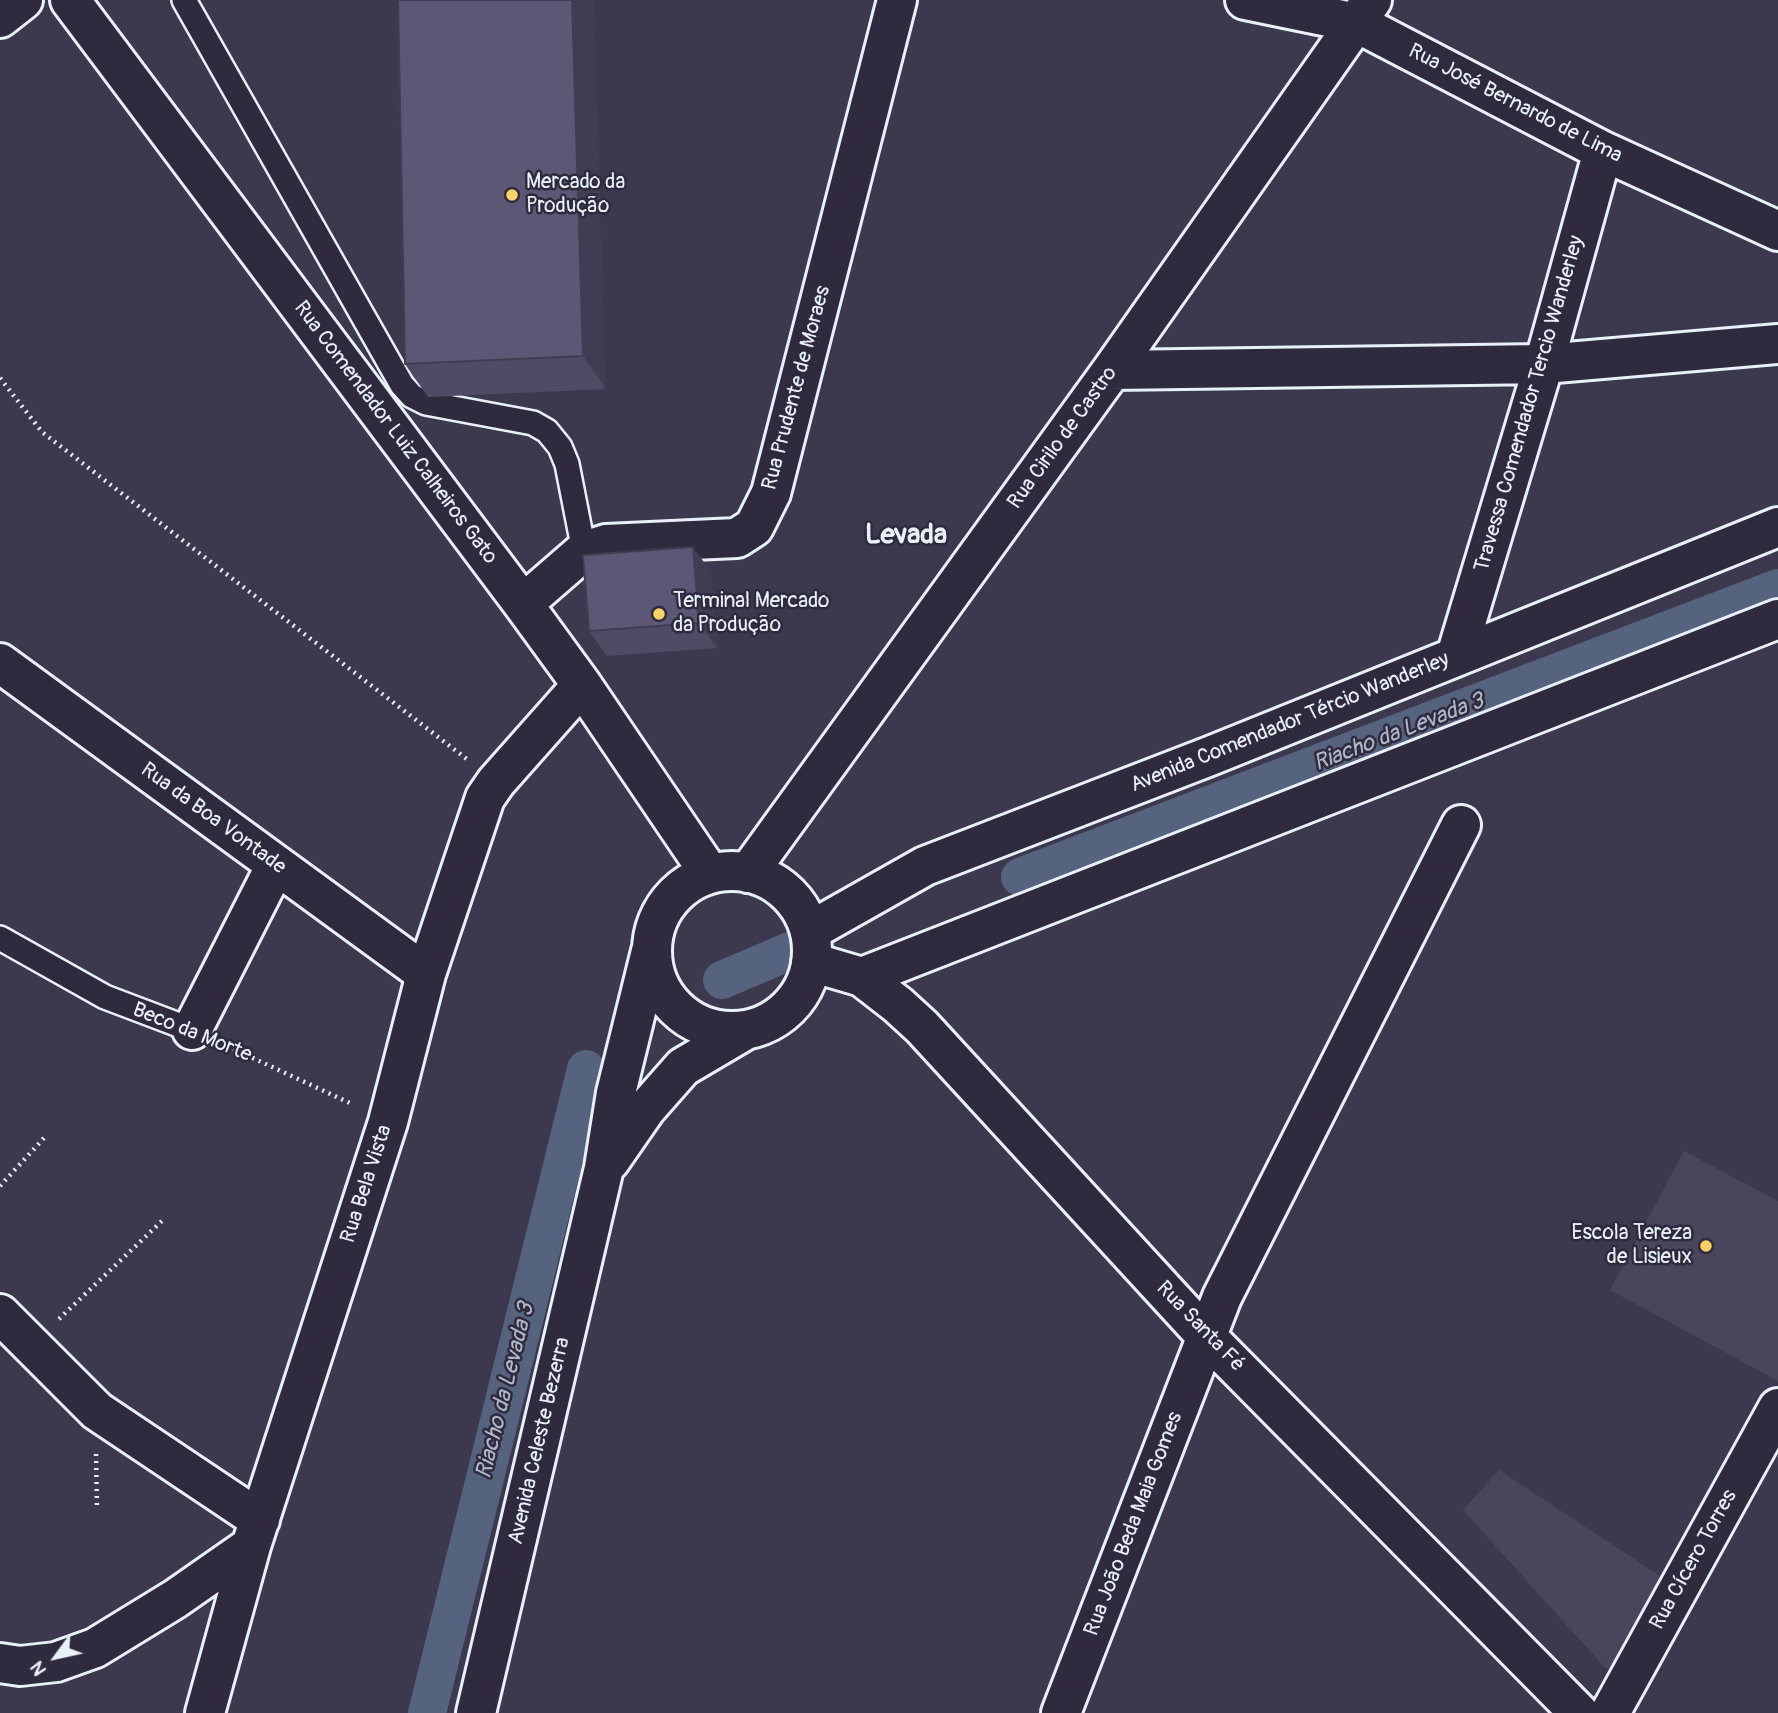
<!DOCTYPE html>
<html>
<head>
<meta charset="utf-8">
<style>
  body { margin:0 }
  #map { position:relative; width:1778px; height:1713px; overflow:hidden; background:#3c384e; font-family:Pangolin,sans-serif }
  canvas { display:block }
  .north { position:absolute; left:21px; top:1622px; width:70px; height:70px; -webkit-text-stroke:5px #2f2a3d; paint-order:stroke; rotate:237deg; font-size:19px; font-weight:700; line-height:28px; text-align:center; color:#e8f1f8 }
  .north::after { content:''; display:block; margin:auto; width:24px; height:32px; background:#e8f1f8; clip-path:polygon(50% 0,100% 100%,50% 72%,0 100%) }
</style>
</head>
<body>
<div id="map">
<canvas width="1778" height="1713"></canvas>
<div class="north">N</div>
</div>
<script>
const c = document.querySelector('canvas').getContext('2d');
c.lineJoin = 'round';
function paint(path, color) {
  c.fillStyle = color;
  c.fill(path, 'evenodd');
}
function shape(rows) {
  const path = new Path2D();
  for (const r of rows) {
    if (r.length === 3) {
      path.moveTo(r[0] + r[2], r[1]);
      path.arc(r[0], r[1], r[2], 0, 2 * Math.PI);
      continue;
    }
    path.moveTo(r[0], r[1]);
    for (let i = 2; i < r.length; i += 2) path.lineTo(r[i], r[i + 1]);
  }
  return path;
}
function stroke(path, color, width, dash) {
  c.strokeStyle = color;
  c.lineWidth = width;
  c.lineCap = dash ? 'butt' : 'round';
  c.setLineDash(dash || []);
  c.stroke(path);
}
function label(font, color, halo, rows, align = 'center') {
  c.font = font + ' Pangolin,sans-serif';
  c.lineWidth = 5;
  c.setLineDash([]);
  c.textBaseline = 'middle';
  c.strokeStyle = halo;
  c.fillStyle = color;
  for (const [text, x, y, turn = 0] of rows) {
    c.save();
    c.translate(x, y);
    c.rotate((+turn || 0) * Math.PI / 180);
    c.textAlign = isNaN(turn) ? turn : align;
    if (halo) c.strokeText(text, 0, 0);
    c.fillText(text, 0, 0);
    c.restore();
  }
}
paint(shape([
  [1684,1151,1778,1201,1778,1381,1610,1290],
  [1499,1470,1669,1582,1617,1668,1606,1669,1463,1510]
]), '#49455d');
stroke(shape([
  [1020,877,1778,588],
  [722,980,797,948],
  [427,1713,586,1069]
]), '#56637f', 38);
const lane = shape([
  [184,0,402,385,412,396,426,403,533,423,547,431,560,447,567,464,584,551],
  [0,938,105,997,192,1030]
]);
const street = shape([
  [70,0,523,604,582,685,710,874],
  [1245,0,1357,23,1603,151,1778,231],
  [0,18,23,0],
  [1112,370,1544,364,1778,344],
  [523,604,584,551,606,544,737,538,754,527,771,493,897,0],
  [1456,656,1544,364,1603,151],
  [0,663,426,974],
  [732,951,80],
  [748,873,1112,370,1372,0],
  [810,931,925,866,1210,756,1778,527],
  [811,962,862,977,898,1005,922,1027,1206,1336,1579,1713],
  [862,977,1778,619],
  [192,1030,276,865],
  [610,1161,646,1109,683,1067,744,1031],
  [0,1314,97,1411,260,1520],
  [0,1663,20,1666,56,1662,95,1648,175,1599,251,1546],
  [205,1713,251,1546,388,1122,426,974,485,798,496,782,582,685],
  [476,1713,604,1168,616,1093,651,951],
  [1061,1713,1222,1297,1461,825],
  [1610,1713,1778,1408]
]);
stroke(lane, '#e8f1f8', 28);
stroke(street, '#e8f1f8', 44);
stroke(shape([
  [0,378,42,432,468,760],
  [227,1046,352,1104],
  [0,1186,44,1138],
  [59,1319,164,1219],
  [96,1454,97,1507]
]), '#e8f1f8', 4.5, [2, 5]);
stroke(lane, '#2f2a3d', 23);
stroke(street, '#2f2a3d', 38);
paint(shape([
  [398,0,606,389,428,397,405,364],
  [711,572,717,648,607,656,589,631]
]), '#4f4b65');
paint(shape([
  [572,0,594,0,606,389,583,356],
  [693,547,711,572,717,648,699,623]
]), '#403d52');
const building = shape([
  [398,0,572,0,583,356,405,364,398,0],
  [693,547,699,623,589,631,583,555,693,547]
]);
paint(building, '#5c5775');
stroke(building, '#403d52', 2);
for (const [x, y, r, color] of [
  [512,195,7,"#ffd166"],
  [659,614,7,"#ffd166"],
  [1706,1246,7,"#ffd166"]
]) {
  const dot = new Path2D();
  dot.arc(x, y, r, 0, 2 * Math.PI);
  c.fillStyle = color;
  c.fill(dot);
  stroke(dot, '#2f2a3d', 2.5);
}
label('21px', '#e8f1f8', '#2f2a3d', [
  ["Rua José Bernardo de Lima",1515,104,27],
  ["Rua Prudente de Moraes",797,388,-75],
  ["Travessa Comendador Tercio Wanderley",1530,404,-74],
  ["Rua Comendador Luiz Calheiros Gato",395,433,53],
  ["Rua Cirilo de Castro",1063,438,-54],
  ["Avenida Comendador Tércio Wanderley",1290,723,-22],
  ["Rua da Boa Vontade",213,819,36],
  ["Beco da Morte",192,1033,22],
  ["Rua Bela Vista",367,1184,-72],
  ["Rua Santa Fé",1200,1327,46],
  ["Avenida Celeste Bezerra",540,1441,-77],
  ["Rua João Beda Maia Gomes",1134,1524,-69],
  ["Rua Cícero Torres",1694,1560,-61]
]);
label('21px', '#e8f1f8', '#2f2a3d', [
  ["Mercado da",526,183],
  ["Produção",526,207],
  ["Terminal Mercado",673,602],
  ["da Produção",673,626],
  ["Escola Tereza",1692,1234,"right"],
  ["de Lisieux",1692,1258,"right"]
], 'left');
label('italic 23px', '#aeb8c8', '#2f2a3d', [
  ["Riacho da Levada 3",1399,733,-21],
  ["Riacho da Levada 3",506,1391,-76]
]);
label('bold 28px', '#e8f1f8', '#2f2a3d', [
  ["Levada",906,536]
]);
</script>
</body>
</html>
